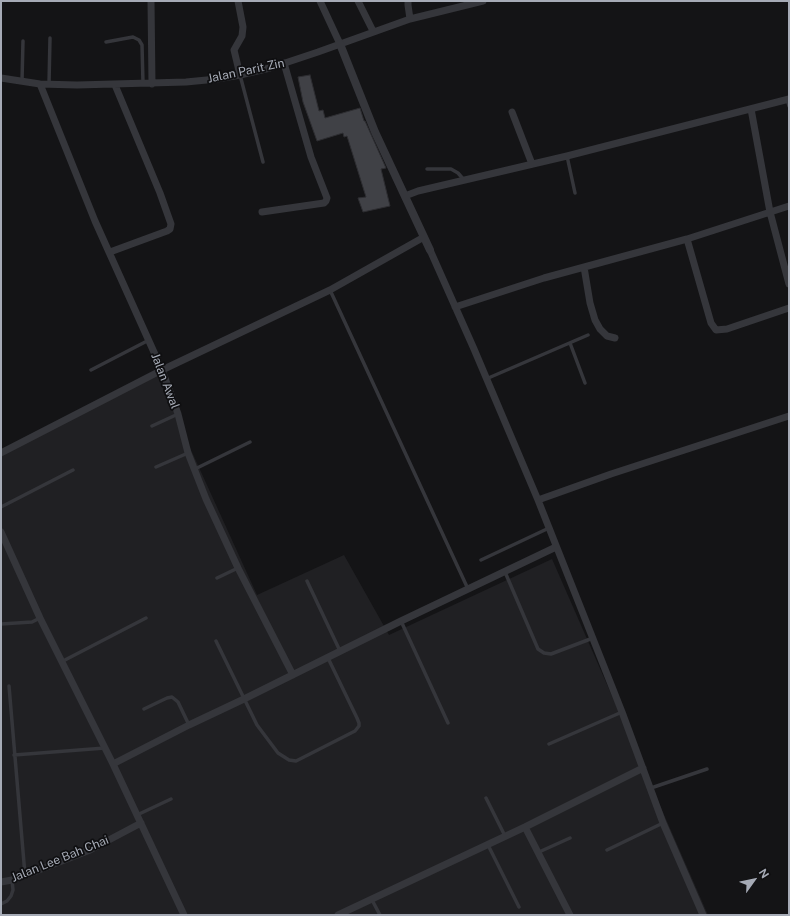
<!DOCTYPE html>
<html>
<head>
<meta charset="utf-8">
<style>
  body { margin:0 }
  #map { position:relative; width:790px; height:916px; overflow:hidden; background:#141416; font-family:"Public Sans",sans-serif }
  canvas { display:block }
  .frame { position:absolute; inset:0; border:2px solid #a6abb6; pointer-events:none }
  .north { position:absolute; left:734px; top:860px; width:40px; height:40px; -webkit-text-stroke:3px #0f0f11; paint-order:stroke; rotate:57deg; font-size:11px; font-weight:700; line-height:16px; text-align:center; color:#a6abb6 }
  .north::after { content:''; display:block; margin:auto; width:14px; height:18px; background:#a6abb6; clip-path:polygon(50% 0,100% 100%,50% 72%,0 100%) }
</style>
</head>
<body>
<div id="map">
<canvas width="790" height="916"></canvas>
<div class="frame"></div>
<div class="north">N</div>
</div>
<script>
const c = document.querySelector('canvas').getContext('2d');
c.lineJoin = 'round';
function paint(path, color) {
  c.fillStyle = color;
  c.fill(path, 'evenodd');
}
function shape(rows) {
  const path = new Path2D();
  for (const r of rows) {
    path.moveTo(r[0], r[1]);
    for (let i = 2; i < r.length; i += 2) path.lineTo(r[i], r[i + 1]);
  }
  return path;
}
function stroke(path, color, width, dash) {
  c.strokeStyle = color;
  c.lineWidth = width;
  c.lineCap = dash ? 'butt' : 'round';
  c.setLineDash(dash || []);
  c.stroke(path);
}
function label(font, color, halo, rows, align = 'center') {
  c.font = font + ' "Public Sans",sans-serif';
  c.lineWidth = 3.5;
  c.setLineDash([]);
  c.textBaseline = 'middle';
  c.strokeStyle = halo;
  c.fillStyle = color;
  for (const [text, x, y, turn = 0] of rows) {
    c.save();
    c.translate(x, y);
    c.rotate((+turn || 0) * Math.PI / 180);
    c.textAlign = isNaN(turn) ? turn : align;
    if (halo) c.strokeText(text, 0, 0);
    c.fillText(text, 0, 0);
    c.restore();
  }
}
paint(shape([
  [156,373,257,595,344,555,389,635,552,559,708,915,1,915,1,456]
]), '#202023');
const building = shape([
  [310,75,319,111,323,110,325,118,360,108,364,121,365,121,386,168,381,169,390,206,363,212,358,198,366,197,347,136,344,137,343,133,317,141,303,102,298,77,310,75]
]);
paint(building, '#404146');
stroke(building, '#2e2e32', 1);
stroke(shape([
  [106,42,133,37,139,40,142,45,143,83],
  [240,75,263,162],
  [22,81,23,41],
  [49,84,50,38],
  [787,99,789,106],
  [567,156,575,193],
  [427,169,451,169,458,173,464,180],
  [330,290,468,589],
  [570,343,585,383],
  [91,370,149,340],
  [486,379,588,335],
  [152,426,178,414],
  [156,467,188,453],
  [195,469,250,442],
  [1,507,73,470],
  [481,560,549,528],
  [505,572,538,649,544,653,551,654,593,638],
  [217,578,238,568],
  [307,581,340,651],
  [401,621,448,723],
  [1,624,32,622,40,618],
  [216,641,257,725,278,753,289,760,296,761,302,758,355,731,359,726,359,723,357,718,328,658],
  [63,661,146,618],
  [9,686,25,875],
  [144,709,167,698,172,697,178,702,189,725],
  [549,744,622,712],
  [14,755,105,748],
  [651,788,707,769],
  [486,798,505,836],
  [137,815,171,799],
  [488,845,519,907],
  [607,850,663,823],
  [539,852,570,838],
  [372,900,380,915],
  [1,904,7,901,11,896,13,890,12,880]
]), '#35363b', 3.5);
stroke(shape([
  [151,1,152,84],
  [238,1,243,27,242,36,234,50,240,75],
  [320,1,340,44],
  [358,1,373,31],
  [408,1,408,5,410,19],
  [1,78,40,84,77,85,186,82,217,79,240,75,270,68,318,52,410,19,483,1],
  [40,84,95,221,162,370,178,414,188,453,206,499,238,568,293,675],
  [751,109,770,212,789,284],
  [512,112,532,164],
  [405,196,418,191,567,156,789,99],
  [262,212,324,203,326,201,327,198,311,157,284,63],
  [687,239,711,323,716,330,727,329,789,308],
  [430,250,474,349,538,500,622,712,663,823,703,915],
  [110,252,167,231,170,229,171,224,160,193,115,85],
  [584,267,590,303,595,320,600,329,607,336,615,338],
  [455,307,544,278,687,239,789,206],
  [1,453,162,370,330,290,424,237],
  [538,500,611,474,789,416],
  [1,532,40,618,113,764,184,915],
  [113,764,189,725,244,699,401,621,556,547],
  [525,827,570,915],
  [1,882,12,880,31,873,90,850,141,823],
  [338,915,525,827,643,768]
]), '#35363b', 7);
stroke(shape([
  [340,44,375,132,430,250]
]), '#35363b', 8);
label('12px', '#a6abb6', '#0f0f11', [
  ["Jalan Parit Zin",246,71,-12],
  ["Jalan Awal",165,381,69],
  ["Jalan Lee Bah Chai",60,859,-22]
]);
</script>
</body>
</html>
